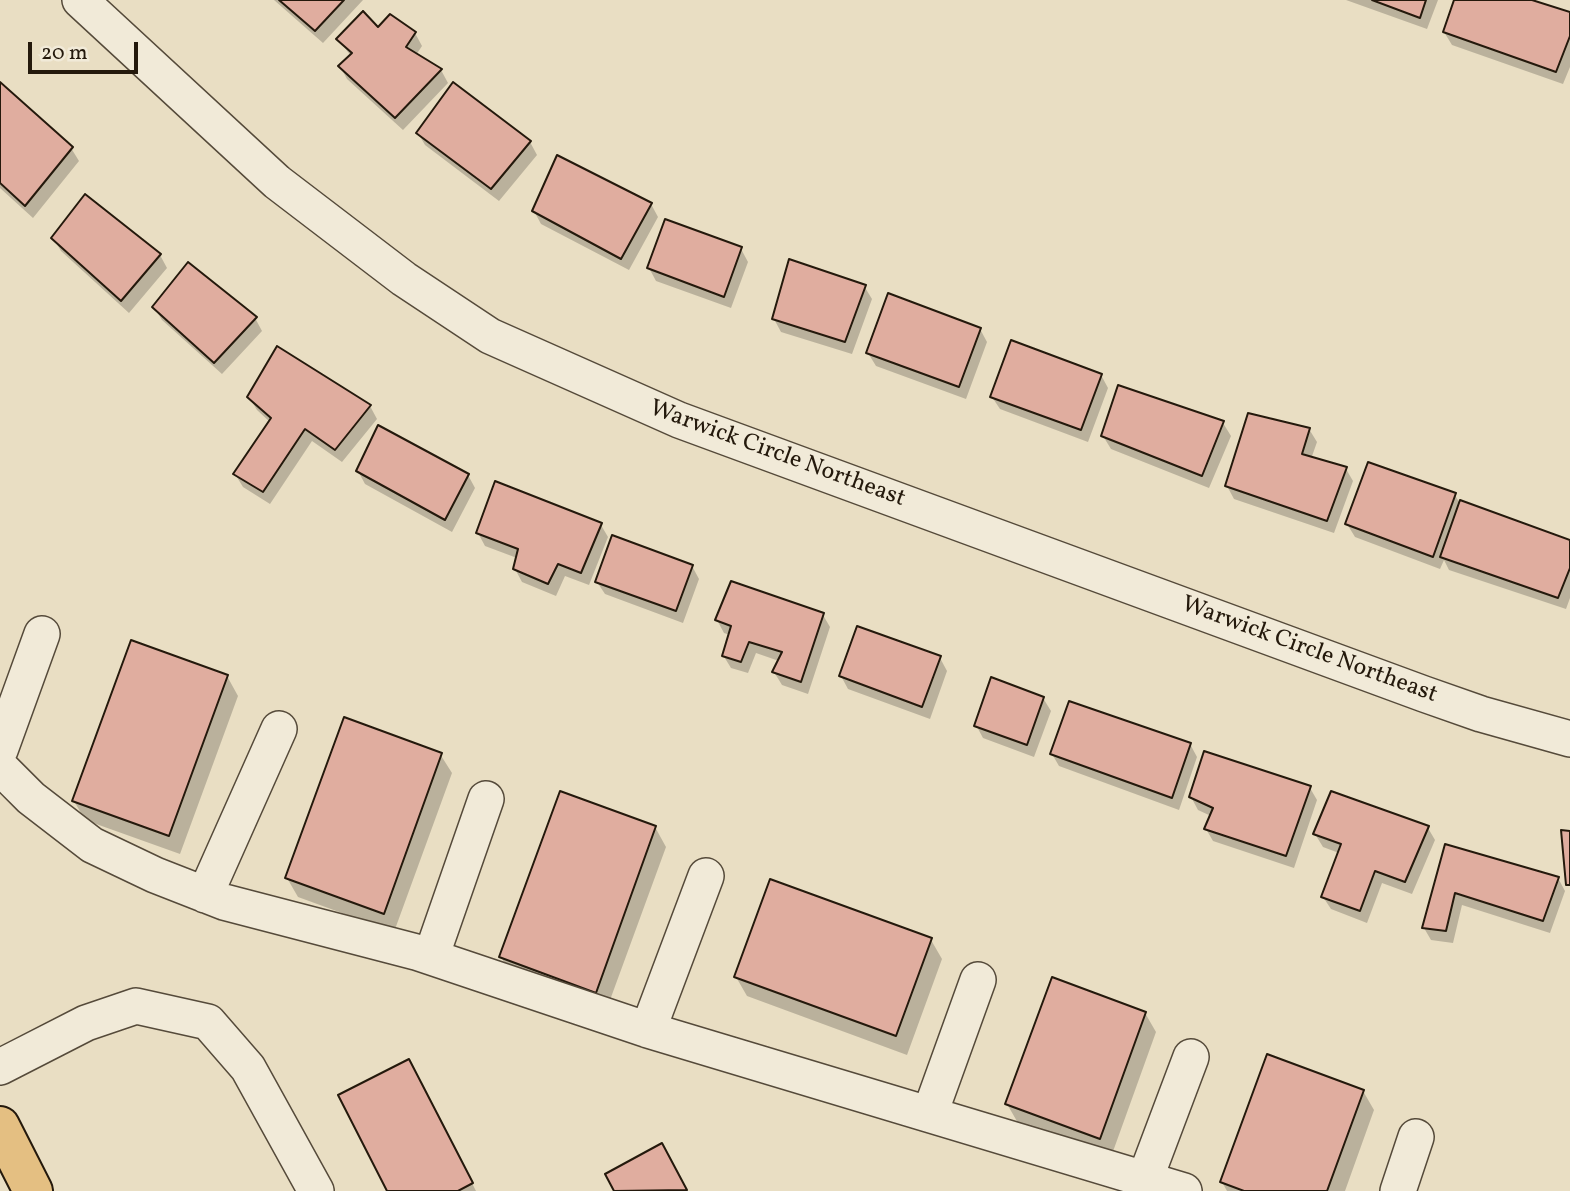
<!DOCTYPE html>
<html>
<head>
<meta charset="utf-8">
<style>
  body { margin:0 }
  #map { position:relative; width:1570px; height:1191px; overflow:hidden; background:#e9dec3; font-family:Vollkorn,serif }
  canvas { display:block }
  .scale { position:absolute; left:28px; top:42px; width:110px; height:32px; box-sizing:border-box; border:4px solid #24190c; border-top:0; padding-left:9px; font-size:21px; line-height:24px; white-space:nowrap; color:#24190c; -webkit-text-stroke:5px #f1ead8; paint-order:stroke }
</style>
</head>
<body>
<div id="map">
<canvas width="1570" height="1191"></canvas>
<div class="scale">20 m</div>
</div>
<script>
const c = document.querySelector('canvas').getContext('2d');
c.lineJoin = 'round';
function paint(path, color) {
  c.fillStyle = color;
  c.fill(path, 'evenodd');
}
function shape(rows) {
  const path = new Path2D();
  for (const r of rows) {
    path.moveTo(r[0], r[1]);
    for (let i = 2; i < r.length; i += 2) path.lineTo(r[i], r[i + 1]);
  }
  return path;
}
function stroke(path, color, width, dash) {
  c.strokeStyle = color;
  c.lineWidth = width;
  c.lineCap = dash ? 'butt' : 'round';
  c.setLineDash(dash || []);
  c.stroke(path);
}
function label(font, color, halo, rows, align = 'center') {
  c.font = font + ' Vollkorn,serif';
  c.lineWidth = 6;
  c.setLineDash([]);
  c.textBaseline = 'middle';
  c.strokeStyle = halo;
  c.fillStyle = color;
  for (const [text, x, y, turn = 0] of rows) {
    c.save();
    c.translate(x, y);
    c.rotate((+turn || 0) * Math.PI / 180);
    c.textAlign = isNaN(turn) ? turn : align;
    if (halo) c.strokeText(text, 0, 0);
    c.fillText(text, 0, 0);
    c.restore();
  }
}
paint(shape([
  [274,0,363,0,323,43],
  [1346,0,1438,0,1427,29],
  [1456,0,1526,0,1570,14,1570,67,1563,84,1452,45,1444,32],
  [378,29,415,33,422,46,416,55,441,70,448,83,403,130,347,79,340,66,351,56,338,39],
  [0,85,71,148,79,161,33,218,0,188],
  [418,133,530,142,537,155,499,201,425,145],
  [651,204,658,217,629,270,541,224,534,211],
  [53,238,160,255,167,268,129,313,61,251],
  [741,249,748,262,731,308,656,281,649,268],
  [864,286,872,299,852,354,781,332,774,319],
  [154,307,255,318,262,331,222,374,162,320],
  [980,329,987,342,966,399,876,366,868,353],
  [1101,375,1108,388,1088,442,1000,409,992,397],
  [1119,387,1223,423,1231,436,1209,488,1111,449,1103,436],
  [249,397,370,406,377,419,342,462,312,441,270,504,243,487,235,474,270,422,257,410],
  [1309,429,1317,442,1311,459,1346,469,1353,481,1334,533,1234,499,1227,486],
  [358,471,468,475,475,488,452,532,365,484],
  [1455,495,1459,502,1570,542,1570,598,1566,609,1449,570,1444,560,1440,569,1355,537,1347,524],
  [601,525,608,537,589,585,565,576,556,596,522,582,515,569,517,558,485,546,478,533],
  [692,566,699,579,683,623,605,594,597,582],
  [823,615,830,627,808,694,782,685,774,672,779,661,756,653,748,673,731,668,723,655,730,635,724,633,717,620],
  [940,658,947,671,930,719,848,689,841,676],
  [227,676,238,696,180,854,85,820,74,801],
  [1043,698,1051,711,1034,757,983,738,976,725],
  [1190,744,1197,757,1179,810,1059,766,1052,754],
  [440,754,452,773,394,932,298,897,287,878],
  [1310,788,1317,800,1294,868,1213,841,1206,829,1211,816,1198,810,1191,797],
  [655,827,666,847,606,1011,512,976,501,957],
  [1428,828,1435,840,1412,894,1382,883,1367,923,1331,909,1323,897,1339,853,1323,847,1315,834],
  [1446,846,1558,878,1565,891,1550,933,1462,905,1453,943,1431,940,1424,928],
  [931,940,942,959,907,1055,747,996,736,977],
  [1145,1013,1156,1032,1111,1157,1018,1123,1007,1104],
  [422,1085,476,1191,389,1191],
  [1363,1091,1374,1110,1345,1191,1227,1191,1222,1182],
  [661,1145,687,1191,616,1191,608,1175]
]), '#0003');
const building = shape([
  [279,0,344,0,315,31,279,0],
  [1372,0,1426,0,1420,18,1372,0],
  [1454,0,1532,0,1570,12,1570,36,1556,72,1443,32,1454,0],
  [363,11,378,27,390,14,416,32,406,47,442,69,395,118,338,66,352,53,336,39,363,11],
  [0,82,73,147,25,206,0,183,0,82],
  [453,82,531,141,491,189,416,133,453,82],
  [557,155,652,203,621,259,532,211,557,155],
  [85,194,161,254,121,301,51,238,85,194],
  [665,219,742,247,724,297,647,268,665,219],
  [789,259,866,285,845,342,772,319,789,259],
  [188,262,257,317,214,363,152,307,188,262],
  [888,293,981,328,959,387,866,353,888,293],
  [1011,340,1102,374,1081,430,990,397,1011,340],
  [277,346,371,405,335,450,305,429,263,492,233,474,271,418,247,397,277,346],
  [1118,385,1224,421,1202,476,1101,436,1118,385],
  [1248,413,1310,428,1302,454,1347,467,1327,521,1225,486,1248,413],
  [378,425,469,474,445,520,356,471,378,425],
  [1368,462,1456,493,1433,557,1345,524,1368,462],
  [495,481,602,523,581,573,558,564,548,584,513,569,518,549,476,533,495,481],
  [1460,500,1570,540,1570,568,1558,598,1440,557,1460,500],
  [612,535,693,565,676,611,595,582,612,535],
  [731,581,824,613,801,682,772,672,782,652,749,642,741,662,722,656,731,626,715,620,731,581],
  [857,626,941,656,922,707,839,676,857,626],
  [131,640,228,675,169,836,72,801,131,640],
  [991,677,1044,697,1027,745,974,726,991,677],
  [1069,701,1191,743,1172,798,1050,754,1069,701],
  [344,717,442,753,384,914,285,878,344,717],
  [1204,751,1311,786,1286,856,1204,829,1213,808,1189,797,1204,751],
  [560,791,656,826,596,993,499,957,560,791],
  [1331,791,1429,826,1405,882,1375,871,1360,911,1321,897,1341,844,1313,834,1331,791],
  [1561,830,1570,831,1570,885,1566,885,1561,830],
  [1445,844,1559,877,1543,921,1455,893,1446,931,1422,928,1445,844],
  [770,879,932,938,896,1036,734,977,770,879],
  [1052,977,1146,1012,1100,1139,1005,1104,1052,977],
  [1267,1054,1364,1090,1327,1191,1244,1191,1220,1182,1267,1054],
  [409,1059,473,1183,458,1191,387,1191,338,1095,409,1059],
  [662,1143,687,1190,614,1191,605,1174,662,1143]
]);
paint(building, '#e0ad9f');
stroke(building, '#24190c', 2);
const minor = shape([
  [80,0,277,182,404,279,490,336,679,420,1424,694,1481,714,1570,739],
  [0,750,42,634],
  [0,767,31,798,92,845,155,875,224,902,416,952,648,1030,1184,1191],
  [205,895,279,729],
  [431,957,486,799],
  [648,1030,706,876],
  [0,1067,86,1023,136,1006,208,1022,248,1068,316,1191],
  [930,1113,978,980],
  [1145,1179,1191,1057],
  [1398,1191,1416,1137]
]);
const major = shape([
  [0,1126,33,1191]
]);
stroke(minor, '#554a3a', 38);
stroke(major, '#24190c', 42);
stroke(minor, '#f1ead8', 35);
stroke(major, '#e4bf82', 38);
label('24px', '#24190c', '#f1ead8', [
  ["Warwick Circle Northeast",777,455,20],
  ["Warwick Circle Northeast",1309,651,20]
]);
</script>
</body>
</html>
